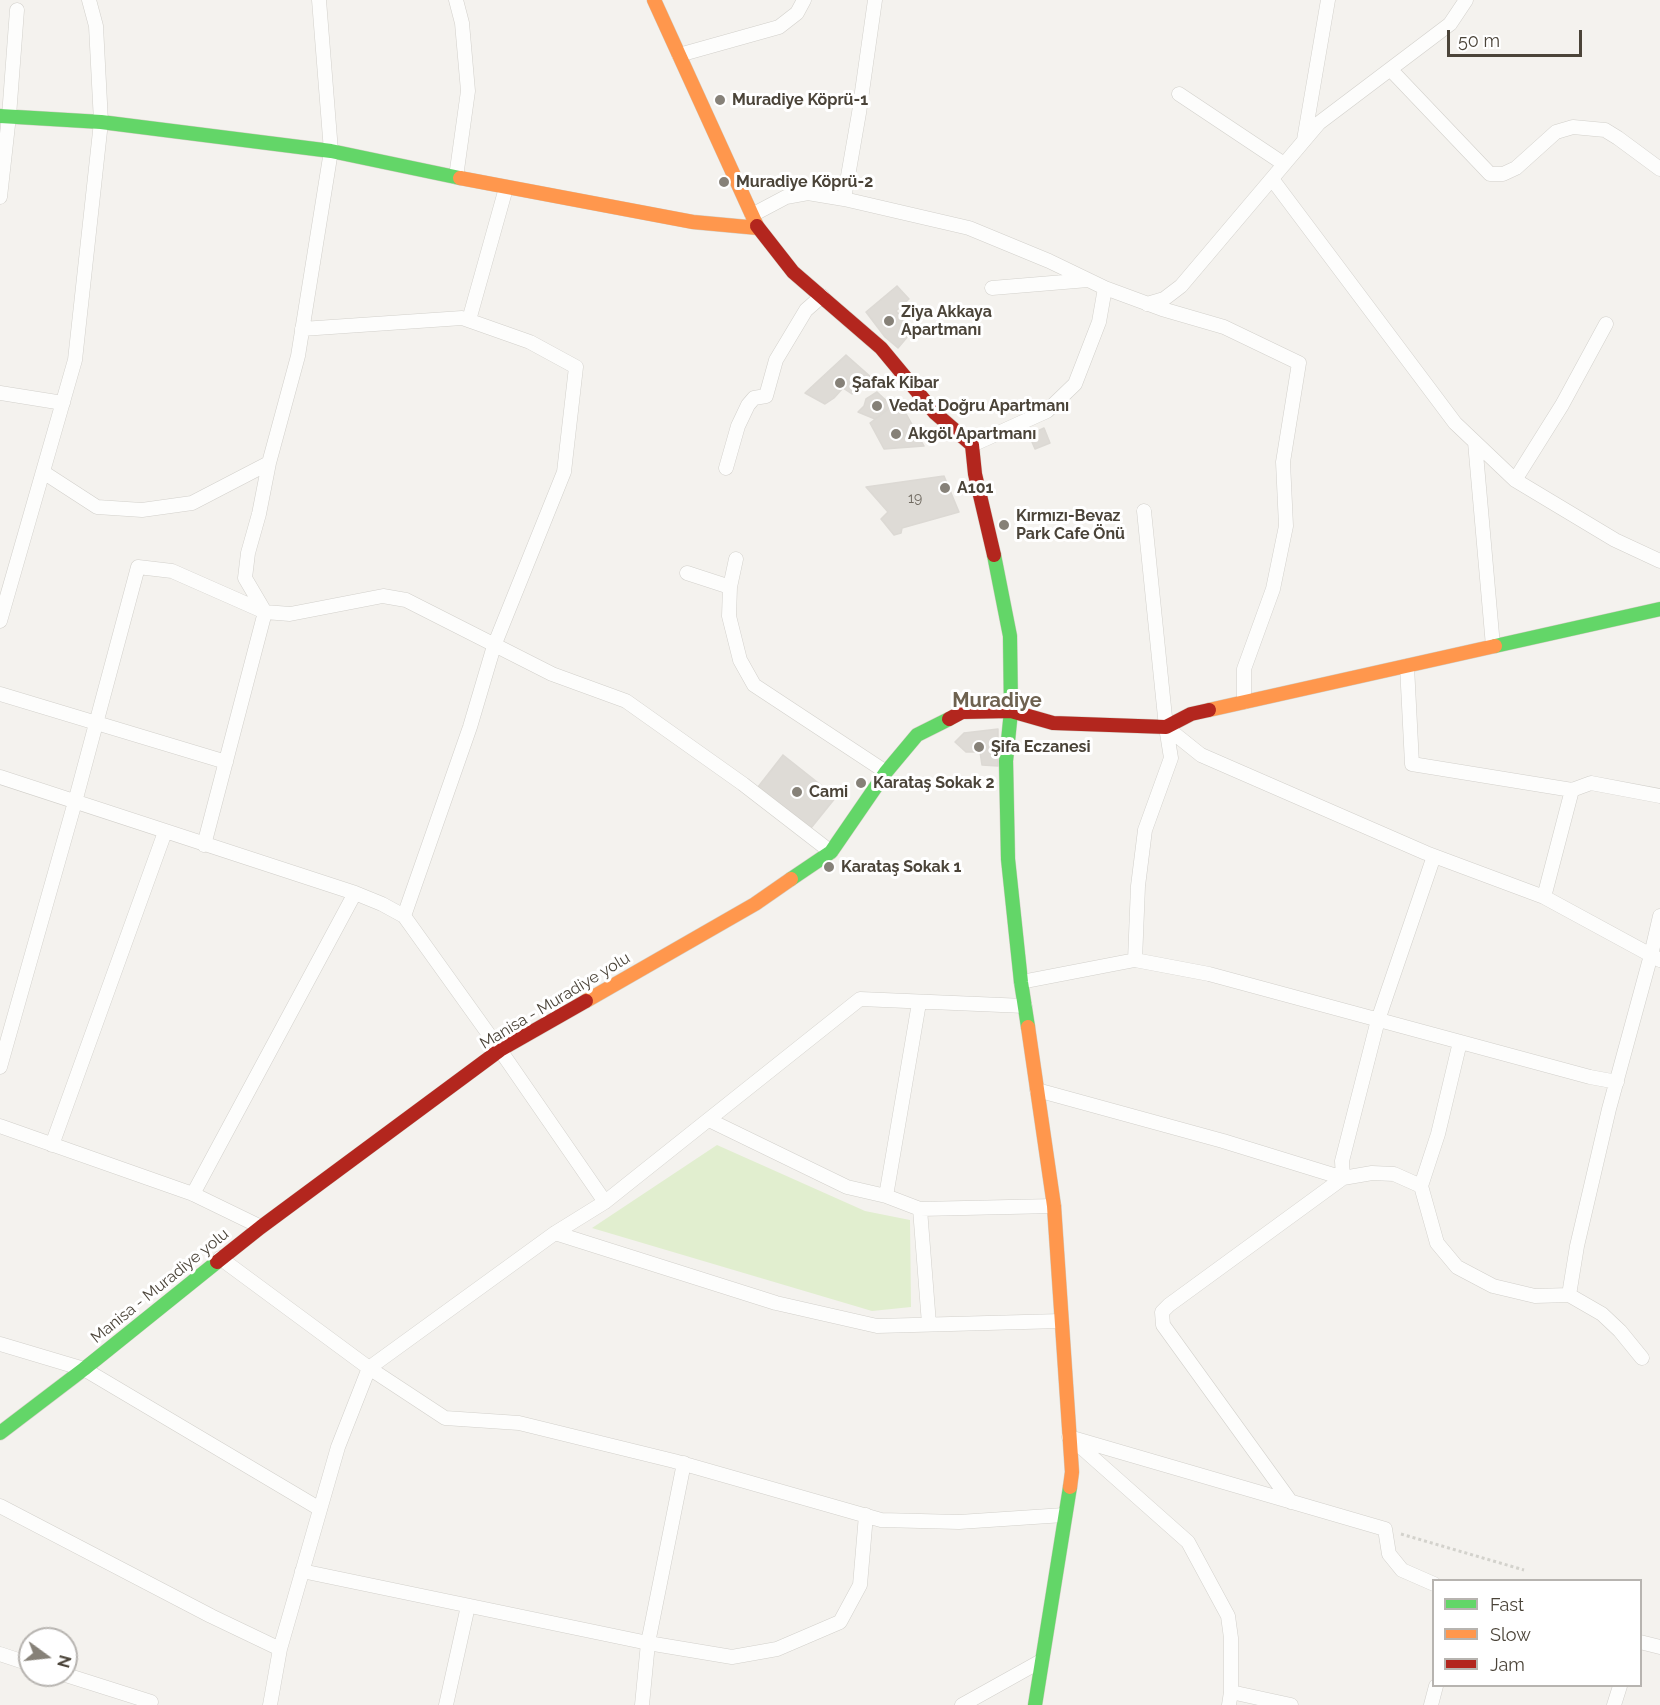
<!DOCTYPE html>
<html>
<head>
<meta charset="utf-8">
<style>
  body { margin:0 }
  #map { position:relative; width:1660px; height:1705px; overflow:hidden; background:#f4f2ee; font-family:Raleway,sans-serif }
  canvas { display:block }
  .legend { position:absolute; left:1432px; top:1579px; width:210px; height:108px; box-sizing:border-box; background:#fff; border:2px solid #b7b4b0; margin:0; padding:8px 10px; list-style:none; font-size:18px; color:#4b4439 }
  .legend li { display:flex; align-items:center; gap:12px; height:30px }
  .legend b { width:30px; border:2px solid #b7b4b0 }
  .north { position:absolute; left:18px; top:1627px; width:60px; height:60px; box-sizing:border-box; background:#fff; border:2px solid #b7b4b0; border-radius:50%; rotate:105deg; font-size:16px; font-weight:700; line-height:24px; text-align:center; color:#4b4439 }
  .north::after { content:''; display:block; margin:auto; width:21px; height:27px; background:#868178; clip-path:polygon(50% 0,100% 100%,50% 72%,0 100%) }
  .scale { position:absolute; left:1447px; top:30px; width:135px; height:27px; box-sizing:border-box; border:3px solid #4b4439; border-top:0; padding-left:8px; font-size:18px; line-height:21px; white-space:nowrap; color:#4b4439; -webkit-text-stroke:4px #fff; paint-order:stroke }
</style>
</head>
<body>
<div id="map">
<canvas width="1660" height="1705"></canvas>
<ul class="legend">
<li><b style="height:8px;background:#63d668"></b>Fast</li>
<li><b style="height:8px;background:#ff974d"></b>Slow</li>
<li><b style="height:8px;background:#b3261e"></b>Jam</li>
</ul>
<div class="north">N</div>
<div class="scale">50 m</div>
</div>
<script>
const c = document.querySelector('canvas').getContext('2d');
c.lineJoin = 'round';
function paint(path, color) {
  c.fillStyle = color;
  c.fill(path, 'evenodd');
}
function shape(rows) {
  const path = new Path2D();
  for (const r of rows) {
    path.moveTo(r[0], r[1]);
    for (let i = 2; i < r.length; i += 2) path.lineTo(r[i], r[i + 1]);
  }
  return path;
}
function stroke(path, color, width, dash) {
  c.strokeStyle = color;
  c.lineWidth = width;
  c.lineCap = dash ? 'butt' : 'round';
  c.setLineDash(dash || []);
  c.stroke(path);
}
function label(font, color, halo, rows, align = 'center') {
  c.font = font + ' Raleway,sans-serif';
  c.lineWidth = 6;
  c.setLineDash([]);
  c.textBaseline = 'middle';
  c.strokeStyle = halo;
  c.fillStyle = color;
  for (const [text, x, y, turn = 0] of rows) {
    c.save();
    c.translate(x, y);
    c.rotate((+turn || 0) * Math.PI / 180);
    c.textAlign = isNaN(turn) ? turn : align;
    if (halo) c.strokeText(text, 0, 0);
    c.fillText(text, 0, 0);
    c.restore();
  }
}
paint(shape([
  [717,1145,865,1211,910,1220,911,1307,872,1311,592,1228]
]), '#e1eecf');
const building = shape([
  [897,286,909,299,896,311,914,329,898,348,885,337,866,312,897,286],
  [846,355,872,378,852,394,843,388,834,398,825,404,805,393,846,355],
  [877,392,892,406,875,419,858,412,864,406,866,399,877,392],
  [899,401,924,446,884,449,870,423,899,401],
  [1044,428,1050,443,1035,449,1029,435,1044,428],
  [944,476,959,512,902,528,901,533,894,535,881,519,888,512,866,487,944,476],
  [998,729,998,766,982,765,980,752,966,752,955,742,964,733,998,729],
  [783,755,836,797,811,828,758,787,783,755]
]);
paint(building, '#dedbd6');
stroke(building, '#dcd9d4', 1.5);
const street = shape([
  [456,0,462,23,468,91,456,177],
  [679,55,779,27,797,13,804,0],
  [1391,70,1490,174,1503,174,1516,168,1556,132,1573,127,1605,130,1618,138,1660,169],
  [1179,94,1284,164],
  [1304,140,1328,0],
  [1272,179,1455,423,1515,480,1615,540,1660,561],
  [0,197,9,116,17,10],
  [844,199,859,113,875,0],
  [752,215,786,197,808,193,844,199,969,228,1049,261,1105,288,1162,309,1224,327,1299,363,1283,462,1286,526,1273,589,1244,669,1244,702],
  [992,288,1088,280],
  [1147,304,1164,299,1181,286,1319,123,1450,24,1466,0],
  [469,320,506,188],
  [302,329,462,318,530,342,576,367,564,472,494,646,470,727,404,916],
  [0,393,63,403],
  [1475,442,1493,646],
  [972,445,1047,411,1075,384,1099,322,1105,288],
  [269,463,259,514,248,553,245,578,265,612,290,614,383,596,406,600,552,674,626,701,743,784,831,852],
  [726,468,738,426,748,405,754,398,766,396,776,360,806,310,822,296],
  [43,472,97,507,142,510,192,503,269,463,298,356,331,151,319,0],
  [1515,480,1562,405,1606,324],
  [736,559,730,587,729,616,740,660,754,685,886,772],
  [687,573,730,587],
  [0,621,75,360,101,122,96,26,89,0],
  [1407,666,1412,764,1572,790,1591,783,1660,796],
  [0,694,226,762],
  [1166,727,1201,755,1426,853,1544,897,1660,960],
  [0,777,355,893,382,904,404,916,500,1050,605,1202],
  [1544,897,1572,790],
  [1135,960,1138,886,1145,830,1171,758,1166,727,1144,511],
  [1021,982,1135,960,1209,974,1590,1077,1617,1082],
  [1460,1042,1438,1134,1421,1186,1437,1243,1457,1267,1493,1286,1535,1296,1569,1295,1602,1314,1620,1331,1642,1358],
  [0,1067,75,802,138,567,172,571,265,612,204,845],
  [1037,1090,1223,1141,1343,1178],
  [709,1120,847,1187,886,1196,920,1209,1054,1206],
  [0,1126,193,1194,261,1227],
  [52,1145,165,832],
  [1343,1178,1342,1161,1378,1020,1434,856],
  [193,1194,355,893],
  [886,1196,919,1003],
  [920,1209,929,1324],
  [555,1233,776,1303,877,1326,1061,1321],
  [220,1258,369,1368,445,1418,519,1423,674,1461,881,1520,959,1522,1064,1515],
  [1569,1295,1577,1246,1609,1109,1651,955,1660,916],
  [0,1344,84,1369,320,1509],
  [1069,1437,1385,1529,1389,1554,1402,1570,1434,1584],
  [1073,1440,1188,1542,1228,1616,1231,1638,1231,1692,1229,1705],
  [1291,1502,1163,1325,1162,1312,1169,1305,1343,1178,1372,1173,1394,1174,1421,1186],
  [0,1506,211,1616,280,1649],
  [302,1571,648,1643,732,1657,777,1649,840,1622,860,1585,866,1515],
  [1640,1642,1660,1647],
  [0,1654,30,1664],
  [66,1675,151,1702],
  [1231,1692,1291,1705],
  [270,1705,280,1649,338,1447,369,1368,555,1233,605,1202,860,999,1025,1006],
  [446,1705,468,1606],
  [642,1705,648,1643,684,1463],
  [962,1705,1041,1661],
  [1431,1705,1436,1686],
  [1614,1705,1620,1686]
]);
const fast = shape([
  [0,116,101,122,331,151,460,178],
  [994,555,1010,636,1011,711,1006,761,1008,859,1021,982,1028,1027],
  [1495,646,1660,609],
  [791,879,831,852,886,772,917,735,949,719],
  [0,1433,84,1369,217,1262],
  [1035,1705,1070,1487]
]);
const slow = shape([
  [654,0,757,226],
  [460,178,693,222,758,228],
  [1209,710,1495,646],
  [586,1001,755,904,791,879],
  [1028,1027,1054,1206,1072,1472,1070,1487]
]);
const jam = shape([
  [757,226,793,272,881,348,935,413,972,445,975,474,994,555],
  [949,719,962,712,1011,711,1053,723,1166,727,1191,714,1209,710],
  [217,1262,261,1227,500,1050,586,1001]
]);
stroke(street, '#d2d0cb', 15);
stroke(fast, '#d3cfc5', 15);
stroke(slow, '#d3cfc5', 15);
stroke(jam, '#d3cfc5', 15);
stroke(shape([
  [1401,1534,1524,1570]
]), '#d3d2cc', 3, [3, 3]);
stroke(street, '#fdfdfc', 14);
stroke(fast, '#63d668', 14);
stroke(slow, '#ff974d', 14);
stroke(jam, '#b3261e', 14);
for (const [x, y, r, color] of [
  [720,100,6,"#868178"],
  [724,182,6,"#868178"],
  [889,321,6,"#868178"],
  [840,383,6,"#868178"],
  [877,406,6,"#868178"],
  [896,434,6,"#868178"],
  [945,488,6,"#868178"],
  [1004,525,6,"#868178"],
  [979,747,6,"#868178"],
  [861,783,6,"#868178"],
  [797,792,6,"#868178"],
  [829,867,6,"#868178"]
]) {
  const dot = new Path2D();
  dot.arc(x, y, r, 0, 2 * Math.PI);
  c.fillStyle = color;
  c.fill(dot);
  stroke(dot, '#fff', 2);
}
label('14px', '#706a61', null, [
  ["19",915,499]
]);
label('bold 16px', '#4b4439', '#fff', [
  ["Muradiye Köprü-1",732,100],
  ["Muradiye Köprü-2",736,182],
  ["Ziya Akkaya",901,312],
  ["Apartmanı",901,330],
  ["Şafak Kibar",852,383],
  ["Vedat Doğru Apartmanı",889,406],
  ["Akgöl Apartmanı",908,434],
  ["A101",957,488],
  ["Kırmızı-Beyaz",1016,516],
  ["Park Cafe Önü",1016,534],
  ["Şifa Eczanesi",991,747],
  ["Karataş Sokak 2",873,783],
  ["Cami",809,792],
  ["Karataş Sokak 1",841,867]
], 'left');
label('16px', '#4b4439', '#fff', [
  ["Manisa - Muradiye yolu",555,1001,-31],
  ["Manisa - Muradiye yolu",160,1286,-39]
]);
label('bold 20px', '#6e6250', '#fff', [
  ["Muradiye",997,701]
]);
</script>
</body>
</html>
